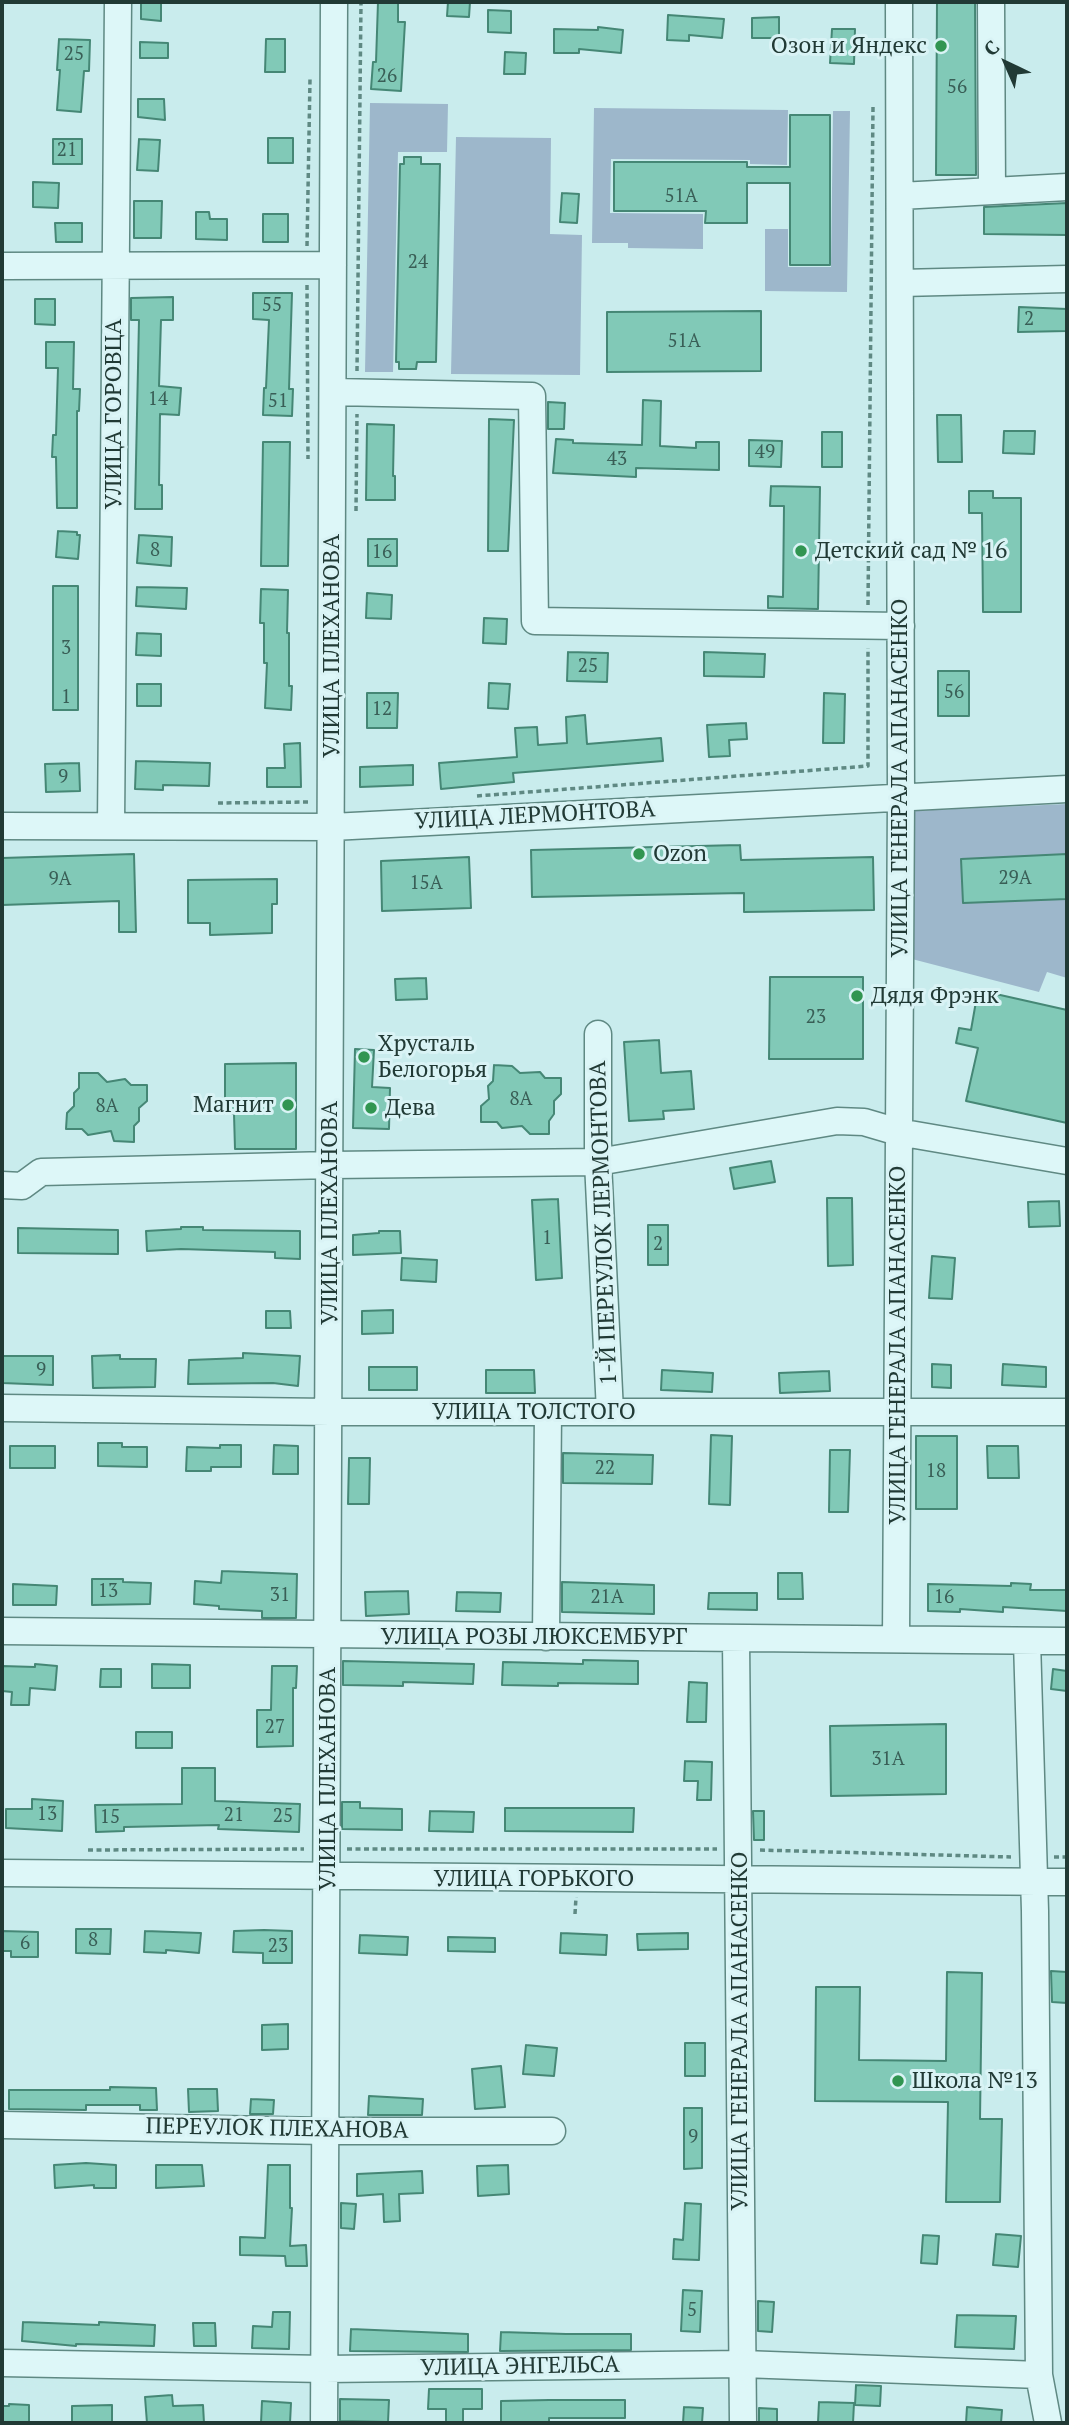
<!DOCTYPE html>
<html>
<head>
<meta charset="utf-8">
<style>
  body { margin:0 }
  #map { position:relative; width:1069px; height:2425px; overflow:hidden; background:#c9eced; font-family:"PT Serif",serif }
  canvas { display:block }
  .frame { position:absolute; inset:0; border:4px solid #213a35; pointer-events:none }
  .north { position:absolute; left:971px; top:28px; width:70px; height:70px; -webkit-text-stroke:5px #d9f3f5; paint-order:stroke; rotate:316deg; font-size:19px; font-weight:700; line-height:28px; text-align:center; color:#213a35 }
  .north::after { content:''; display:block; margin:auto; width:24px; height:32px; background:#213a35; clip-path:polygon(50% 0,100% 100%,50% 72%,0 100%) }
</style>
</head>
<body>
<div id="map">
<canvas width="1069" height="2425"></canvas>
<div class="frame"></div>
<div class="north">С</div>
</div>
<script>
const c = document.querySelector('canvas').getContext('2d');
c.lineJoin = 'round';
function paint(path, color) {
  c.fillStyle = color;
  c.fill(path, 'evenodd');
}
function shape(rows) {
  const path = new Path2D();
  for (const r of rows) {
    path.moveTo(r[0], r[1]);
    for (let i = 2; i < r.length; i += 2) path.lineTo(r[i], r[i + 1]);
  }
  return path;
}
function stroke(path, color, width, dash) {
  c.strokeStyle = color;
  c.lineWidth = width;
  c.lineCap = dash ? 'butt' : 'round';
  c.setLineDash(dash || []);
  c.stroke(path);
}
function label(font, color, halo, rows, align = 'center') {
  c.font = font + ' "PT Serif",serif';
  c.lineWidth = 6;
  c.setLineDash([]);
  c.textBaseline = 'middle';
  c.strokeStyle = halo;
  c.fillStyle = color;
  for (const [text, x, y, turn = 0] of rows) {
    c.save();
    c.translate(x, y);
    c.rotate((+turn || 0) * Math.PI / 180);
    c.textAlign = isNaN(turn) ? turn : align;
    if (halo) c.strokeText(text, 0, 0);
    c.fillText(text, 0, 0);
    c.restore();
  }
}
paint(shape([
  [370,103,448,104,447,152,398,152,393,372,365,372],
  [594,108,788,110,787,165,750,164,750,160,611,159,610,213,703,214,703,249,628,248,628,243,592,243],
  [833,111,850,111,847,292,765,291,765,229,788,229,788,267,831,267],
  [456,137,551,138,550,234,582,235,580,375,451,374],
  [1067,804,1067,978,1047,972,1039,992,912,959,910,811]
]), '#9db7cb');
const building = shape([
  [141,2,161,2,161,21,141,19,141,2],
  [378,2,398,2,398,22,405,22,401,91,371,89,373,62,376,62,378,2],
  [448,2,470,2,469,17,447,16,448,2],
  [937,2,975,2,976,175,936,175,937,2],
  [488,10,511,11,511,33,488,32,488,10],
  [668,15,724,19,722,38,689,35,689,41,667,40,668,15],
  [779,17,779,38,752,38,752,18,779,17],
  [598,27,623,30,621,53,579,49,579,53,554,53,554,29,598,30,598,27],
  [832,29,855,29,854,64,830,63,832,29],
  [59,39,90,40,89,71,84,71,81,112,57,110,60,70,57,70,59,39],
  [266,39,285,39,285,72,265,72,266,39],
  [140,42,168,43,168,58,140,58,140,42],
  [505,52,526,53,525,74,504,74,505,52],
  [138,99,164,99,165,120,138,117,138,99],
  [790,115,830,115,830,265,790,265,790,183,747,183,747,223,705,223,706,211,614,211,614,162,747,162,747,167,790,167,790,115],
  [268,138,293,138,293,163,268,163,268,138],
  [53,139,82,139,82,164,53,164,53,139],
  [139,139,160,140,158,171,137,170,139,139],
  [404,157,421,157,421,164,440,164,436,362,417,362,416,369,399,369,399,362,396,362,400,164,404,164,404,157],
  [33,182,59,183,58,208,33,207,33,182],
  [562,193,579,194,577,223,560,222,562,193],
  [134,201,162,201,161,238,134,238,134,201],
  [1067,203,1067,235,984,234,984,207,1067,203],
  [196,212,209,212,210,219,227,219,227,240,196,239,196,212],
  [263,214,288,214,288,242,263,242,263,214],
  [55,223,82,223,82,242,56,242,55,223],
  [253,293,292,293,289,389,293,389,292,416,263,415,264,388,266,388,269,320,253,319,253,293],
  [173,297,173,320,161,320,159,386,181,388,179,415,160,414,159,485,162,485,162,509,135,509,139,320,131,320,131,298,173,297],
  [35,299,55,299,55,325,35,324,35,299],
  [1019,307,1067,309,1067,331,1018,332,1019,307],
  [761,311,761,371,607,372,607,312,761,311],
  [46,342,74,342,73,389,80,389,79,411,77,411,77,508,57,508,56,457,52,457,53,435,56,435,58,368,46,368,46,342],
  [643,400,661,401,660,446,696,448,696,442,719,442,719,470,636,468,636,477,553,473,556,439,573,440,573,443,642,445,643,400],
  [548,402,565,403,564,429,548,429,548,402],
  [937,415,961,415,962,462,938,462,937,415],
  [489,419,514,420,508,551,488,551,489,419],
  [367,424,394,425,393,476,395,476,395,500,366,500,367,424],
  [1004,431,1035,431,1034,454,1003,453,1004,431],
  [822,432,842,432,842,467,822,467,822,432],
  [749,440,782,441,781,467,749,466,749,440],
  [263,442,290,442,288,566,261,566,263,442],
  [771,486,820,487,818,609,768,608,768,596,783,597,784,506,770,506,771,486],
  [969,491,993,491,993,498,1021,498,1021,612,983,612,982,513,969,513,969,491],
  [58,531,77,532,77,535,80,535,78,559,56,557,58,531],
  [139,535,172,537,171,566,137,563,139,535],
  [368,539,397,539,397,566,368,566,368,539],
  [53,586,78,586,78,710,53,710,53,586],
  [137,587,187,588,186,609,136,606,137,587],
  [261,589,288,590,287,633,289,633,289,686,292,686,291,710,265,708,267,663,264,663,264,623,260,623,261,589],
  [367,593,392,595,391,619,366,618,367,593],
  [484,618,507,619,506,644,483,643,484,618],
  [137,633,161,634,161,656,136,655,137,633],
  [568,652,608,653,607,682,567,681,568,652],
  [704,652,765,654,764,677,704,676,704,652],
  [938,671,969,671,969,716,938,716,938,671],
  [489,683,510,684,508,709,488,708,489,683],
  [137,684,161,684,161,706,137,706,137,684],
  [367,693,398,693,397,728,367,728,367,693],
  [824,693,845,694,844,743,823,743,824,693],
  [585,715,587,744,661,738,663,761,513,773,514,782,441,789,439,763,517,757,515,728,537,727,538,745,567,743,566,717,585,715],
  [746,723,747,739,729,740,730,756,709,757,707,725,746,723],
  [300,743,301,787,267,787,267,768,285,768,284,744,300,743],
  [136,761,210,763,209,786,163,785,163,790,135,789,136,761],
  [79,763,80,791,46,792,45,764,79,763],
  [413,765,413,785,360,787,360,767,413,765],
  [740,845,741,860,873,857,874,910,744,912,744,893,532,897,531,850,740,845],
  [134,854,136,932,119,932,119,901,2,905,2,858,134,854],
  [1067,854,1067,899,963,903,961,859,1067,854],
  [469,857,471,908,382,911,381,861,469,857],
  [277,879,277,904,272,904,272,933,210,935,210,923,188,923,188,880,277,879],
  [770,977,863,977,863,1059,769,1059,770,977],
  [426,978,427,999,396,1000,395,979,426,978],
  [978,990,1067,1010,1067,1123,966,1101,978,1048,956,1043,959,1028,971,1030,978,990],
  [659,1040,661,1073,691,1071,694,1109,663,1111,664,1119,629,1121,624,1042,659,1040],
  [355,1049,374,1050,372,1087,390,1088,389,1129,353,1128,355,1049],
  [296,1063,296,1149,235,1149,234,1114,225,1114,225,1064,296,1063],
  [494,1065,512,1066,520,1073,540,1072,545,1078,561,1078,561,1094,554,1101,554,1114,549,1121,549,1134,530,1134,522,1126,502,1128,497,1122,481,1122,481,1106,489,1099,488,1086,493,1081,494,1065],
  [79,1073,98,1073,107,1082,125,1079,131,1085,147,1085,147,1101,139,1108,139,1121,134,1126,134,1142,114,1141,111,1131,88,1135,82,1129,66,1129,67,1113,74,1106,74,1093,79,1088,79,1073],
  [771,1161,775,1182,734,1189,730,1168,771,1161],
  [827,1198,852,1198,853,1265,828,1266,827,1198],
  [558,1199,562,1278,536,1280,532,1200,558,1199],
  [1059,1201,1060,1226,1029,1227,1028,1202,1059,1201],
  [648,1225,668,1225,668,1265,648,1265,648,1225],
  [181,1227,203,1227,203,1230,300,1231,300,1259,275,1258,275,1252,181,1249,147,1251,146,1231,181,1229,181,1227],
  [18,1228,118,1230,118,1254,18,1253,18,1228],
  [379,1231,400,1231,401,1253,353,1255,353,1235,379,1233,379,1231],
  [932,1256,955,1258,952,1299,929,1298,932,1256],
  [402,1258,437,1260,436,1282,401,1280,402,1258],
  [393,1310,393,1333,362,1334,362,1311,393,1310],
  [266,1311,290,1311,291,1328,266,1328,266,1311],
  [243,1353,300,1356,298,1386,273,1383,188,1384,189,1360,243,1358,243,1353],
  [120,1355,120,1359,156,1359,155,1387,93,1388,92,1356,120,1355],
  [2,1356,53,1356,53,1385,2,1383,2,1356],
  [932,1364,951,1365,951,1388,932,1387,932,1364],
  [1003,1364,1046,1367,1046,1387,1002,1385,1003,1364],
  [369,1367,417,1367,417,1390,369,1390,369,1367],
  [486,1370,534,1370,535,1393,486,1393,486,1370],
  [662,1370,713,1373,712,1392,661,1390,662,1370],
  [829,1371,830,1391,780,1393,779,1373,829,1371],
  [711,1435,732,1436,730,1505,709,1504,711,1435],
  [916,1436,957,1436,957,1509,916,1509,916,1436],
  [98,1443,122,1443,122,1447,147,1447,147,1467,98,1466,98,1443],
  [220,1445,241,1445,241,1467,211,1467,211,1471,186,1471,187,1447,220,1448,220,1445],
  [274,1445,298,1446,298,1474,273,1474,274,1445],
  [10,1446,55,1446,55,1468,10,1468,10,1446],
  [987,1446,1018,1446,1019,1478,988,1478,987,1446],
  [830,1450,850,1450,848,1512,829,1512,830,1450],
  [563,1453,653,1455,652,1484,563,1483,563,1453],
  [349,1458,370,1458,369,1504,348,1504,349,1458],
  [222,1571,297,1574,296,1618,262,1618,262,1611,219,1609,219,1606,194,1604,195,1581,221,1583,222,1571],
  [778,1573,802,1573,803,1599,778,1599,778,1573],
  [92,1579,123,1579,123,1582,151,1583,150,1604,92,1605,92,1579],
  [562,1582,654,1585,654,1614,562,1612,562,1582],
  [1011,1583,1031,1584,1030,1590,1067,1590,1067,1611,1003,1607,1003,1612,960,1609,960,1612,928,1611,928,1584,1011,1586,1011,1583],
  [13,1584,57,1586,56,1605,13,1605,13,1584],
  [408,1591,409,1614,366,1616,365,1592,408,1591],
  [457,1592,501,1593,500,1612,456,1611,457,1592],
  [709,1593,757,1593,757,1610,708,1609,709,1593],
  [583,1660,638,1661,638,1684,558,1683,558,1686,502,1685,503,1662,583,1664,583,1660],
  [343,1661,474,1664,473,1684,403,1682,403,1686,343,1685,343,1661],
  [35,1664,57,1666,55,1690,30,1688,29,1705,11,1705,12,1692,2,1691,2,1666,35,1667,35,1664],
  [152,1664,190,1665,190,1688,152,1688,152,1664],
  [272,1666,297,1666,296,1688,293,1688,293,1746,257,1747,257,1710,271,1710,272,1666],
  [101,1669,121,1669,121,1687,100,1687,101,1669],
  [1053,1669,1067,1671,1067,1691,1051,1689,1053,1669],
  [689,1682,707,1683,706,1722,687,1722,689,1682],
  [946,1724,946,1794,831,1796,830,1726,946,1724],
  [136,1732,172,1732,172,1748,136,1748,136,1732],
  [685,1761,712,1762,711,1800,697,1800,698,1781,684,1781,685,1761],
  [182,1768,215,1768,215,1801,300,1804,299,1832,218,1829,219,1825,124,1827,124,1831,96,1832,95,1805,182,1804,182,1768],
  [32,1799,63,1801,62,1831,6,1828,6,1809,32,1809,32,1799],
  [342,1802,360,1802,360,1808,402,1809,402,1830,342,1829,342,1802],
  [505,1808,634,1808,633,1832,505,1831,505,1808],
  [430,1811,474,1812,473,1832,429,1831,430,1811],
  [753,1811,764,1811,764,1840,754,1840,753,1811],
  [76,1929,111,1929,110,1954,76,1953,76,1929],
  [264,1930,292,1931,292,1963,263,1963,263,1953,233,1952,234,1931,264,1930],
  [2,1931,38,1932,38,1957,11,1957,11,1951,2,1951,2,1931],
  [145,1931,201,1933,199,1953,166,1950,166,1953,144,1952,145,1931],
  [561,1933,607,1935,606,1955,560,1953,561,1933],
  [688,1933,688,1949,638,1950,637,1934,688,1933],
  [360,1935,408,1937,407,1955,359,1953,360,1935],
  [448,1937,495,1938,495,1952,448,1951,448,1937],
  [1051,1971,1067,1972,1067,2003,1052,2002,1051,1971],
  [947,1972,982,1973,980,2119,1002,2119,1000,2202,946,2202,948,2102,815,2101,816,1987,860,1987,859,2060,946,2061,947,1972],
  [288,2024,288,2049,262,2050,262,2025,288,2024],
  [685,2043,705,2043,705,2076,685,2076,685,2043],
  [526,2045,557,2048,554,2076,523,2074,526,2045],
  [501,2066,505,2107,475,2109,472,2069,501,2066],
  [110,2087,156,2088,157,2110,140,2110,140,2105,86,2105,86,2110,9,2109,9,2090,110,2090,110,2087],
  [188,2089,217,2089,218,2111,189,2112,188,2089],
  [369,2096,423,2099,422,2115,368,2115,369,2096],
  [251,2099,274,2100,273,2114,250,2114,251,2099],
  [684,2108,702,2108,702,2168,684,2169,684,2108],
  [86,2163,116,2165,116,2188,94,2188,94,2185,55,2188,54,2165,86,2163],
  [156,2165,202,2165,204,2186,156,2188,156,2165],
  [268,2165,290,2165,290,2208,292,2208,290,2246,306,2245,307,2266,286,2266,285,2256,240,2255,240,2237,265,2238,268,2165],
  [508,2165,509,2194,478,2196,477,2166,508,2165],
  [422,2171,423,2193,399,2194,400,2221,384,2222,383,2194,357,2196,357,2174,422,2171],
  [341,2203,356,2204,354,2229,341,2228,341,2203],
  [685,2203,701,2204,699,2260,673,2259,674,2239,683,2240,685,2203],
  [996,2234,1021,2236,1018,2267,993,2265,996,2234],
  [923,2235,939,2236,937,2264,921,2263,923,2235],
  [683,2290,702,2291,700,2332,681,2331,683,2290],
  [758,2301,774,2302,772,2332,758,2331,758,2301],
  [273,2312,290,2312,289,2349,252,2348,253,2326,272,2327,273,2312],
  [957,2315,1016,2316,1014,2349,955,2347,957,2315],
  [23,2322,99,2325,99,2322,155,2325,154,2346,76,2344,76,2346,22,2341,23,2322],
  [193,2323,215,2323,216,2346,194,2346,193,2323],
  [351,2329,468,2334,468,2352,350,2351,351,2329],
  [501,2332,566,2334,631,2334,631,2350,500,2351,501,2332],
  [856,2385,881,2386,880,2406,855,2405,856,2385],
  [429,2389,482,2389,482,2409,463,2409,463,2423,446,2423,446,2409,428,2409,429,2389],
  [172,2395,173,2406,203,2405,204,2423,147,2423,145,2397,172,2395],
  [340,2399,389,2400,388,2422,340,2421,340,2399],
  [549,2400,625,2400,625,2418,549,2418,549,2422,501,2423,501,2401,549,2400],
  [262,2401,291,2403,290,2423,261,2423,262,2401],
  [819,2402,854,2403,853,2423,818,2422,819,2402],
  [9,2404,29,2405,29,2423,2,2423,2,2406,9,2406,9,2404],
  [112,2405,112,2423,72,2423,72,2406,112,2405],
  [684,2407,703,2408,702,2423,683,2423,684,2407],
  [967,2407,1002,2410,1001,2423,966,2423,967,2407],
  [759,2408,777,2409,777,2423,759,2423,759,2408]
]);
paint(building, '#81c9b7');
stroke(building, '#458775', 2);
const minor = shape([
  [991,2,992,191],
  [900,196,1067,187],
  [2,266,333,265],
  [901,283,1067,279],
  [333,392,532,396,535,621,901,626],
  [111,825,118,2],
  [2,826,332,827,1067,789],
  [598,1034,598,1162,610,1412],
  [2,1185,22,1186,41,1172,331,1165,598,1162,837,1121,864,1122,898,1132,1067,1161],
  [2,1408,330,1412,1067,1412],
  [2,1631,1067,1641],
  [546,1637,548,1412],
  [736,1638,743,2423],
  [896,1639,901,797,899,2],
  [1027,1641,1035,1911,1039,2375,1048,2423],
  [2,1873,1067,1882],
  [2,2125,326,2131,552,2131],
  [2,2363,325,2369,743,2364,1039,2375],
  [324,2423,334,2]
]);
stroke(minor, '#5f8983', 29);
stroke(shape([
  [307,246,310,79],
  [307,285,308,459],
  [357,371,361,2],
  [356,511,357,414],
  [868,605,873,107],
  [477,796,868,766,868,648],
  [218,803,308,802],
  [347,1849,717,1849],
  [88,1850,304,1849],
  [760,1850,1011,1857],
  [1054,1857,1067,1857],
  [575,1914,576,1897]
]), '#5f8983', 3.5, [5, 3.5]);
stroke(minor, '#ddf7f8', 26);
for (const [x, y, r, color] of [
  [941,46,7,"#319551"],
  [801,551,7,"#319551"],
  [639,854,7,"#319551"],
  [857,996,7,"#319551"],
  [364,1057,7,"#319551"],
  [288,1105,7,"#319551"],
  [371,1108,7,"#319551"],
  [898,2081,7,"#319551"]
]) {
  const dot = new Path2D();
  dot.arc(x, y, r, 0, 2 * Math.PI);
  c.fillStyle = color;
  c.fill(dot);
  stroke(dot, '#d9f3f5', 2.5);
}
label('19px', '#395e56', null, [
  ["25",74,55],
  ["26",387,77],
  ["56",957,88],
  ["21",67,151],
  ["51А",681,197],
  ["24",418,263],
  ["55",272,306],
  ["2",1029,320],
  ["51А",684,342],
  ["14",158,400],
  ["51",278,402],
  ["49",765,453],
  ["43",617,460],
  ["8",155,551],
  ["16",382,553],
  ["3",66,649],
  ["25",588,667],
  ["56",954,693],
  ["1",66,698],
  ["12",382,710],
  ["9",63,778],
  ["29А",1015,879],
  ["9А",60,880],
  ["15А",426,884],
  ["23",816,1018],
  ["8А",521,1100],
  ["8А",107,1107],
  ["1",547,1239],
  ["2",658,1245],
  ["9",41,1371],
  ["22",605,1469],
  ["18",936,1472],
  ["13",108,1592],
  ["31",280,1596],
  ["21А",607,1598],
  ["16",944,1598],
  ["27",275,1728],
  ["31А",888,1760],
  ["13",47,1815],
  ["21",234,1816],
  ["25",283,1817],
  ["15",110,1818],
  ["8",93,1941],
  ["6",25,1944],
  ["23",278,1947],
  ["9",693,2138],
  ["5",692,2311]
]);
label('23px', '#213a35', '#d9f3f5', [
  ["Озон и Яндекс",927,46,"right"],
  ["Детский сад № 16",815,551],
  ["Ozon",653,854],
  ["Дядя Фрэнк",871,996],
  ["Хрусталь",378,1044],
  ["Белогорья",378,1070],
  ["Магнит",274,1105,"right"],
  ["Дева",385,1108],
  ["Школа №13",912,2081]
], 'left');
label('23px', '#213a35', '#d9f3f5', [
  ["УЛИЦА ГОРОВЦА",114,414,-90],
  ["УЛИЦА ПЛЕХАНОВА",332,646,-90],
  ["УЛИЦА ГЕНЕРАЛА АПАНАСЕНКО",900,778,-90],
  ["УЛИЦА ЛЕРМОНТОВА",535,816,-3],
  ["УЛИЦА ПЛЕХАНОВА",330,1213,-90],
  ["1-Й ПЕРЕУЛОК ЛЕРМОНТОВА",604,1223,-92],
  ["УЛИЦА ГЕНЕРАЛА АПАНАСЕНКО",898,1345,-90],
  ["УЛИЦА ТОЛСТОГО",534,1412],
  ["УЛИЦА РОЗЫ ЛЮКСЕМБУРГ",534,1637],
  ["УЛИЦА ПЛЕХАНОВА",328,1779,-90],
  ["УЛИЦА ГОРЬКОГО",534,1879],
  ["УЛИЦА ГЕНЕРАЛА АПАНАСЕНКО",740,2031,-90],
  ["ПЕРЕУЛОК ПЛЕХАНОВА",277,2129,1],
  ["УЛИЦА ЭНГЕЛЬСА",520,2367,-1]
]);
</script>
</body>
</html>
